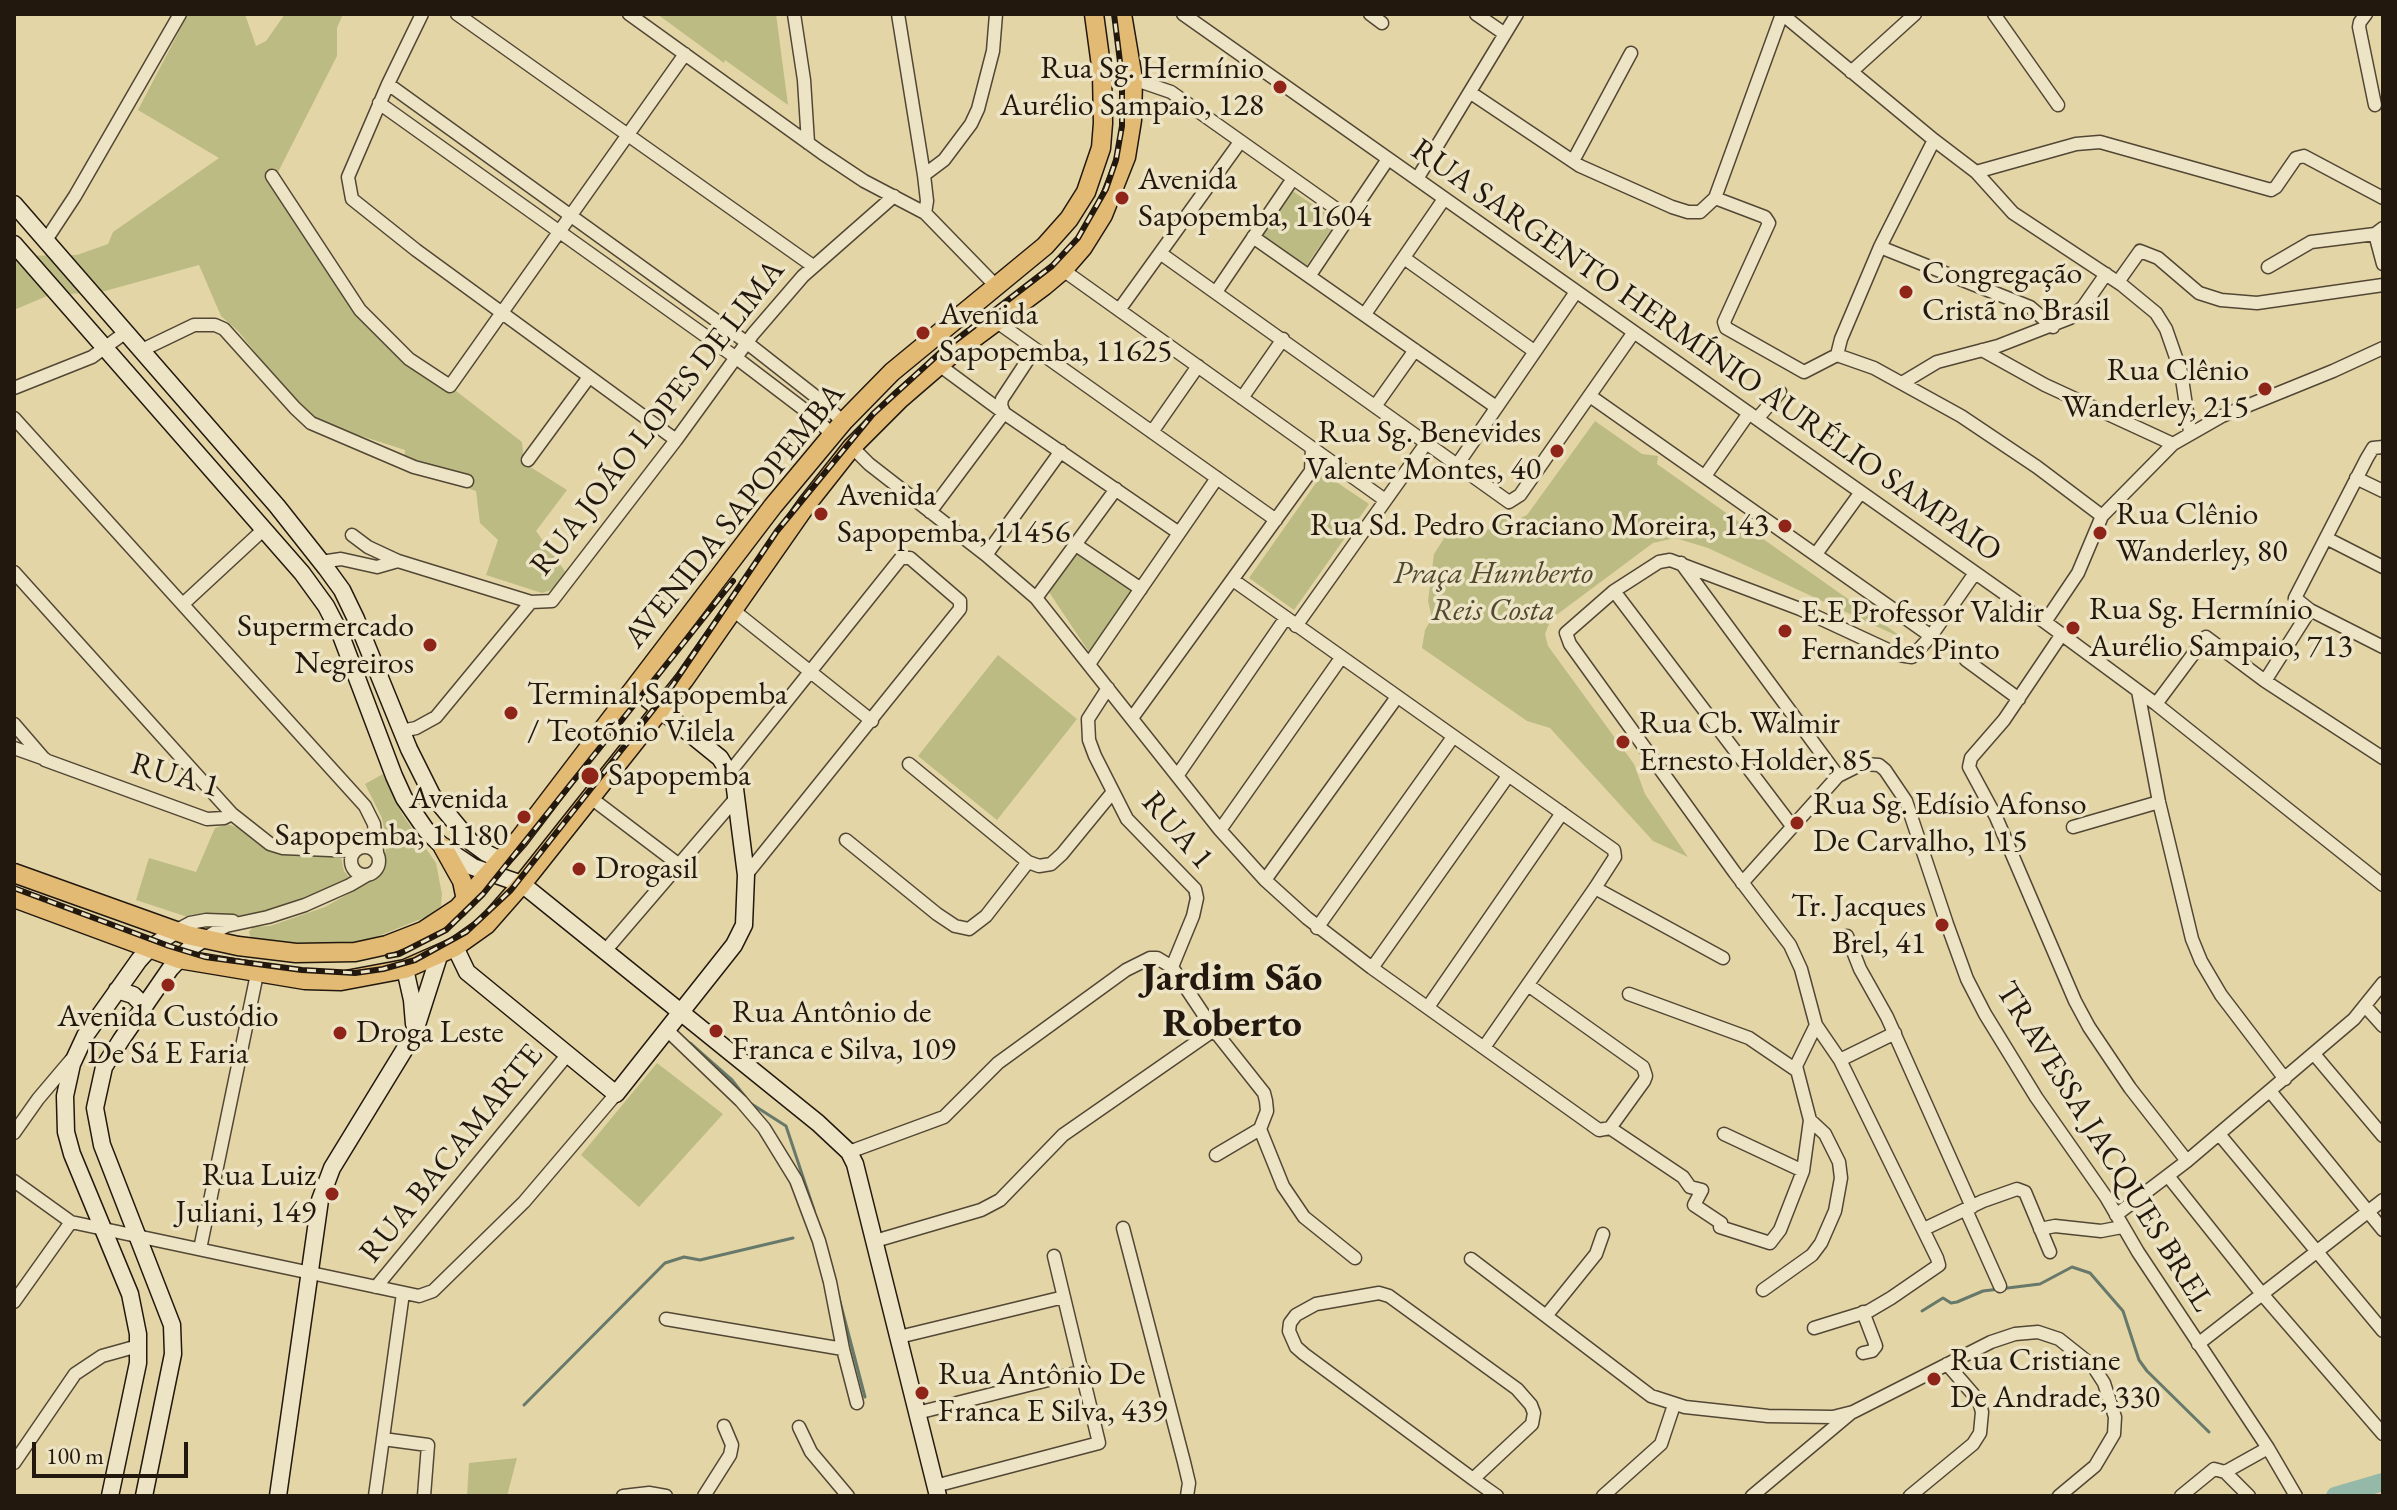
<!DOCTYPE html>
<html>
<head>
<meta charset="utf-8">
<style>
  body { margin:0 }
  #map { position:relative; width:2397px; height:1510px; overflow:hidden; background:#e4d5a7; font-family:"EB Garamond",serif }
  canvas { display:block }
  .frame { position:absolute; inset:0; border:16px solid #22180d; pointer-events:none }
  .scale { position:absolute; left:32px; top:1442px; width:156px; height:36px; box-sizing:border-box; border:4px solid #22180d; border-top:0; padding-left:10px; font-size:24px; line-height:28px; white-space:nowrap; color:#22180d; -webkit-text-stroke:6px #ede4c6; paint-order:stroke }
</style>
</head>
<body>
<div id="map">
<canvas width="2397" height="1510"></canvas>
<div class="frame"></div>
<div class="scale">100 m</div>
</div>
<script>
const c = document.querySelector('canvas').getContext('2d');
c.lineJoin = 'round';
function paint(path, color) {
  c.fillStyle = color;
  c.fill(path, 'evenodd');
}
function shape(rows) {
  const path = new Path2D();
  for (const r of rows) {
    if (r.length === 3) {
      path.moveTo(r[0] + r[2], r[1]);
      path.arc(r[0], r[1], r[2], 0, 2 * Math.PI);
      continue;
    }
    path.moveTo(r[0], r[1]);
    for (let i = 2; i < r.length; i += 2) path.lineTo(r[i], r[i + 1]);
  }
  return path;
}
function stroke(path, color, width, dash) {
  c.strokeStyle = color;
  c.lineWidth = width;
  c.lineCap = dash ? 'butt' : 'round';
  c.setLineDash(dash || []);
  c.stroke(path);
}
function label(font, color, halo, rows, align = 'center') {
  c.font = font + ' "EB Garamond",serif';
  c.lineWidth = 7;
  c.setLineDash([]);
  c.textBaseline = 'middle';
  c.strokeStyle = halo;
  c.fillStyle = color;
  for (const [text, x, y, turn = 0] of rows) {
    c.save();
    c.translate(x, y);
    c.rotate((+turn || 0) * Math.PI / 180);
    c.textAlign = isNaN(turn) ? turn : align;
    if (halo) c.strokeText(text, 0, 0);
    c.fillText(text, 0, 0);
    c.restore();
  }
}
paint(shape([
  [188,14,245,14,256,46,266,41,285,14,343,14,337,28,337,56,273,182,359,303,416,360,522,442,524,463,567,490,536,531,567,574,551,590,542,593,486,575,498,540,480,523,476,491,404,466,405,450,318,422,302,410,238,331,221,316,199,265,105,291,47,296,14,310,14,256,77,255,108,244,113,232,219,158,138,110],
  [657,14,776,14,788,105,725,60,724,63],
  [1291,190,1337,221,1306,266,1260,234],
  [1595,421,1642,454,1658,456,1657,464,1906,640,1708,548,1675,538,1653,543,1551,619,1545,634,1548,646,1634,764,1645,794,1688,857,1653,841,1550,728,1527,721,1422,648,1425,630,1432,618,1428,601,1434,554,1448,532,1496,529,1502,519,1516,520,1527,515],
  [1323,473,1369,504,1294,610,1249,578],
  [1077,552,1135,592,1091,655,1049,592],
  [998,655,1077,719,997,820,918,756],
  [383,774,402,814,436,863,442,894,441,906,426,917,366,941,341,945,307,944,251,939,249,932,253,927,270,926,325,907,355,890,375,876,383,863,387,844,382,818,365,784],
  [227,824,236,827,267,848,337,854,341,857,344,871,349,877,347,881,306,902,221,928,136,900,149,858,196,872,215,828],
  [657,1063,723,1114,639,1207,581,1155],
  [517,1458,507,1496,467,1496,469,1463]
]), '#bbbb83');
stroke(shape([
  [690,1043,732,1080,750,1103,786,1126,814,1210],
  [838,1294,865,1397],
  [1922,1311,1943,1298,1951,1303,1957,1302,1983,1291,2040,1284,2072,1267,2090,1273,2123,1311,2139,1360,2147,1371,2209,1432],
  [524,1405,665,1263,684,1257,700,1260,793,1238]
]), '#67796a', 3);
stroke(shape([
  [2335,1496,2383,1482]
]), '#95b9a8', 18);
const street = shape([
  [422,14,388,84,348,177,352,199,416,250,676,440],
  [457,14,813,266],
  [629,14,822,153,864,181,925,213,996,286],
  [794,14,804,80,808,143],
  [898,14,924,175,927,201,925,213],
  [1183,14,2045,622,2156,704,2383,885],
  [1370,14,1382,23],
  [1476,14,1505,34],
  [1994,14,2058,105],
  [2366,14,2360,22,2359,27,2375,105],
  [1851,72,1915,14],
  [1133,79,1171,92,1349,218],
  [388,84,746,342,820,400,843,422],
  [1471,93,1580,166,1672,207,1688,212,1700,212,1715,198,1782,14,1934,140,1976,172,2013,213,2122,285,2156,313,2166,329,2181,372,2190,432],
  [379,103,735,357,810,414,832,434],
  [1934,140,1880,247,1841,339,1837,355,1874,368,1961,416,2037,467,2102,516],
  [1573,161,1631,53],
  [1976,172,2076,144,2100,142,2271,190,2276,187,2296,158,2304,156,2383,198],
  [924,175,944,160,971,124,978,109,993,51,996,14],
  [272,176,360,310,409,359,450,386,685,54],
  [1417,179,1517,14],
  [1715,198,1765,217,1769,223,1724,322,1726,328,1804,372,1837,355],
  [2375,234,2383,264],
  [1253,237,1496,407],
  [46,240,75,196,180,14],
  [1880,247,2030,307,2053,327],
  [1160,253,1509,502,1520,495,1634,332],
  [1404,258,1534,351],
  [2268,267,2311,242,2375,234,2383,228],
  [1063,270,1385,500],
  [1310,275,1388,159],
  [2118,282,2140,251,2158,258,2199,293,2221,300,2257,303,2383,285],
  [1216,292,1292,180],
  [1119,310,1240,142],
  [1365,314,1444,199],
  [997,322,1276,520],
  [142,350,194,325,215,325,224,329,295,408,311,423,414,467,467,481],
  [1982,350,2045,385,2173,444],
  [939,365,1004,413,1179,533],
  [1902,383,1937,362,1998,346,2070,318,2083,307,2106,274],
  [14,388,92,357,126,332],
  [1590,396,1931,636],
  [1242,398,1283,339],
  [1376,405,1415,350],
  [14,418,365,806,374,824,377,852],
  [1757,419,1780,392],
  [1152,432,1198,366],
  [852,447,869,464,986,555,1036,598,1220,830,1265,880,1307,918,1372,968,1599,1130,1610,1128],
  [2383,447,2373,448,2367,458,2295,598,2310,610,2383,647],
  [528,460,589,377],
  [1457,465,1576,292],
  [1705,476,1749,413],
  [2356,478,2383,491],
  [930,512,1004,413,1001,405,1002,399,1035,349],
  [352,535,368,547,398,561,531,602,552,601,676,440,753,334,803,276,894,196],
  [2326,538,2383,567],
  [1076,545,1141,589],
  [1816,554,1861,492],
  [986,555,1061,451],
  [321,562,341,559,377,567,398,561],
  [1681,563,1838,776],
  [14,572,232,814],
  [1233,580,1614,850,1615,857,1595,888,1485,1046],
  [1614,591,1792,826],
  [1036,598,1116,489],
  [183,604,263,530],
  [733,610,872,721],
  [2045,622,2078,573,2102,516,2173,444,2222,416,2333,371,2383,348],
  [1296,626,1427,442],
  [2062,634,2004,720,1971,758,1969,767,1996,817,2075,1001,2089,1027,2130,1088,2187,1161],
  [1966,660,2019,699],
  [1089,664,1217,478],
  [2265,681,2310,610],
  [1108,688,1088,719,1089,740,1095,756,1127,819,1195,889,1197,898,1193,916,1172,967],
  [2138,691,2159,802,2192,939,2201,961,2221,995,2285,1079],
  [2156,704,2206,637,2265,681,2383,758],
  [1132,718,1311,471,1312,448],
  [14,724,45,760,207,819,224,818,232,814,270,844,283,848,354,851],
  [401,731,416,728,436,717,531,602],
  [14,748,45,759],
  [909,764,1028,862,1039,866,1051,864,1062,854,1112,793],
  [730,772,901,558,910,558,960,601,960,609,746,875],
  [1177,776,1285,619],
  [591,798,678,864],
  [2073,827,2159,802],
  [1220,830,1341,658],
  [846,840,937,914,955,926,969,929,986,916,1028,862],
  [365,861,14],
  [1265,880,1397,697],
  [1742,883,1838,776,1862,764,1879,765,1885,770,1906,801,1947,924,1967,979,1985,1014,2036,1097,2106,1197,2138,1252,2268,1448,2296,1496],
  [1595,888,1723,958],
  [1317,928,1453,737],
  [175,931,190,923,206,920,233,921],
  [1847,936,1860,969,1887,1017,1972,1207],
  [203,939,226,926,268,917,305,905,350,885,367,875],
  [605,951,737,797],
  [1372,968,1508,776],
  [1528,985,1643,1067,1646,1076,1644,1081,1610,1128],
  [1629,994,1749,1038,1796,1070],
  [1428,1007,1562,813],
  [2366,1007,2383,1026],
  [666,1029,741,1101,764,1128,796,1180,819,1241,830,1282,843,1349,857,1403],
  [2314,1054,2383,1136],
  [1840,1060,1895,1033],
  [2270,1091,2383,1230],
  [1610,1128,1683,1177,1690,1187,1702,1190,1694,1205,1721,1223,1720,1227,1770,1243,1780,1230,1803,1171,1810,1120,1796,1066,1816,1025],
  [1260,1129,1283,1186,1304,1217,1355,1258],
  [14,1133,38,1099,71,1060],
  [1724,1134,1803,1171],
  [2219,1134,2383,1331],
  [849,1152,944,1117,998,1063,1126,970,1150,958,1157,958,1172,967,1214,1030,1264,1093,1266,1101,1267,1111,1260,1129,1216,1155],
  [2168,1176,2262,1294,2383,1434],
  [14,1181,71,1222,419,1296,433,1291,524,1202,616,1094],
  [1966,1210,2000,1286],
  [2116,1215,2187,1161,2354,1019,2383,983],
  [1123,1228,1184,1462,1189,1483,1187,1496],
  [1924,1229,1983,1201,2017,1189,2025,1192,2050,1252],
  [2040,1229,2055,1226,2101,1231,2122,1227],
  [875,1241,981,1210,1000,1200,1063,1135,1214,1030],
  [200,1249,257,974],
  [1471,1259,1651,1396,1685,1407,1768,1416,1833,1417,1853,1412,1991,1342,2015,1334,2038,1332,2059,1339,2093,1366,2104,1383,2115,1417,2114,1434,2095,1466,2059,1496],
  [376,1287,568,1054],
  [1763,1290,1812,1255,1821,1243,1835,1211,1841,1178,1839,1162,1825,1134,1810,1120],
  [14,1302,71,1222],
  [1546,1316,1596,1254,1603,1234],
  [666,1319,843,1349],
  [1814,1328,1869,1311,1891,1298,1939,1265,1937,1258,1840,1060,1816,1025,1801,969,1790,945,1735,873,1570,644,1566,633,1614,591,1659,562,1670,560,1800,609,1899,655,1912,657,1931,636,1975,573],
  [899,1337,1064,1297],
  [2198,1344,2383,1200],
  [1863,1353,1872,1351,1876,1346,1863,1312],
  [917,1413,1084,1371],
  [799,1427,811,1452,848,1496],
  [383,1439,428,1445,424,1496],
  [14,1463,75,1374,102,1356,138,1346],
  [2225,1472,2268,1448],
  [1473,1479,1532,1424,1534,1413,1531,1405,1517,1389,1389,1296,1379,1293,1316,1304,1296,1315,1290,1323,1289,1331,1296,1347,1304,1354,1473,1479,1497,1496],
  [935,1486,1099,1443,1054,1256],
  [375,1496,403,1293],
  [623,1496,649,1493,666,1496],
  [704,1496,730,1455,732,1445,724,1426],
  [1603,1496,1661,1444,1674,1405],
  [1752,1496,1851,1413],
  [1910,1496,1973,1444,1980,1433,1982,1412,1979,1401,1947,1364],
  [2181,1496,2214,1469,2225,1472,2249,1496]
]);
const secondary = shape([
  [14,204,277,506,326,568,342,590,356,619,409,749,432,795,471,842,486,853,501,860],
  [14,244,302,573,326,606,340,633,394,776,404,798,426,830,443,847,473,867,522,884,818,1123,849,1152,855,1164,938,1496],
  [455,947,467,972,616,1094,734,945,744,925,746,875,734,781,720,758,635,689],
  [405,969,412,1000,414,1024],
  [117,990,133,995,144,1006],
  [110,1496,138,1363,138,1334,130,1294,72,1154,66,1132,65,1096,72,1064,85,1036,139,960,149,949,175,931],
  [144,1496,173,1354,172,1325,102,1145,95,1108,104,1067,121,1040,170,969,190,948,203,939],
  [278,1496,320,1200,332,1168,414,1034,439,956]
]);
const primary = shape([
  [443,847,462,881,466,900],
  [14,873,187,935,238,946,296,953,355,952,387,945,423,931,458,908,520,838,773,506,843,422,892,372,1045,246,1069,219,1086,192,1101,148,1103,123,1102,73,1094,14],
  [14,898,179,959,305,980,341,981,405,969,455,947,486,925,522,884,684,680,807,504,852,447,900,399,951,355,1044,286,1063,270,1083,247,1103,215,1126,157,1132,120,1133,79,1122,14]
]);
stroke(street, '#524734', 15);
stroke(secondary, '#22180d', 19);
stroke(primary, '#22180d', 21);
stroke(street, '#ede4c6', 12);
stroke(secondary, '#ede4c6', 16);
stroke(primary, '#e2ba74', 18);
const rail = shape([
  [14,888,169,946,205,957,302,970,355,973,383,969,415,960,466,932,511,890,672,686,777,531,873,414,943,350,1052,266,1078,238,1106,189,1116,160,1122,126,1122,78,1114,14],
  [388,956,399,954,446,930,483,894,733,581]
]);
stroke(rail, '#22180d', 6);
stroke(rail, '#ede4c6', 3, [9]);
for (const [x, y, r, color] of [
  [1280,87,8,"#8f2418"],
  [1122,198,8,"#8f2418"],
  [1906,292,8,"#8f2418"],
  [923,333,8,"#8f2418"],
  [2265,389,8,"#8f2418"],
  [1557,451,8,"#8f2418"],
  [821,514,8,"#8f2418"],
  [1785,526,8,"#8f2418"],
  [2100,533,8,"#8f2418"],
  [2073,628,8,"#8f2418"],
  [1785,631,8,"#8f2418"],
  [430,645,8,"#8f2418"],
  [511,713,8,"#8f2418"],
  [1623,742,8,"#8f2418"],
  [590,776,10,"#8f2418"],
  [524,817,8,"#8f2418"],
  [1797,823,8,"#8f2418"],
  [579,869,8,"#8f2418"],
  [1942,925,8,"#8f2418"],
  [168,985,8,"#8f2418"],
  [716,1031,8,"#8f2418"],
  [340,1033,8,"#8f2418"],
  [332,1194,8,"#8f2418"],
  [1934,1379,8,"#8f2418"],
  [922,1393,8,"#8f2418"]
]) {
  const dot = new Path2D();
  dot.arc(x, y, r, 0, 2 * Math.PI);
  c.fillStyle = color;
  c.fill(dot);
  stroke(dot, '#ede4c6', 3);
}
label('32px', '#22180d', '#ede4c6', [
  ["Rua Sg. Hermínio",1264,69,"right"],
  ["Aurélio Sampaio, 128",1264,106,"right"],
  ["Avenida",1138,180],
  ["Sapopemba, 11604",1138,217],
  ["Congregação",1922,274],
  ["Cristã no Brasil",1922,311],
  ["Avenida",939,315],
  ["Sapopemba, 11625",939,352],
  ["Rua Clênio",2249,371,"right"],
  ["Wanderley, 215",2249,408,"right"],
  ["Rua Sg. Benevides",1541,433,"right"],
  ["Valente Montes, 40",1541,470,"right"],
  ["Avenida",837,496],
  ["Sapopemba, 11456",837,533],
  ["Rua Clênio",2116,515],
  ["Wanderley, 80",2116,552],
  ["Rua Sd. Pedro Graciano Moreira, 143",1769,526,"right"],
  ["Rua Sg. Hermínio",2089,610],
  ["Aurélio Sampaio, 713",2089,647],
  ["E.E Professor Valdir",1801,613],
  ["Fernandes Pinto",1801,650],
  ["Supermercado",414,627,"right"],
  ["Negreiros",414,664,"right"],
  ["Terminal Sapopemba",527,695],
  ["/ Teotõnio Vilela",527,732],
  ["Rua Cb. Walmir",1639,724],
  ["Ernesto Holder, 85",1639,761],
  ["Sapopemba",608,776],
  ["Avenida",508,799,"right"],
  ["Sapopemba, 11180",508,836,"right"],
  ["Rua Sg. Edísio Afonso",1813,805],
  ["De Carvalho, 115",1813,842],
  ["Drogasil",595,869],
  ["Tr. Jacques",1926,907,"right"],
  ["Brel, 41",1926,944,"right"],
  ["Rua Antônio de",732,1013],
  ["Franca e Silva, 109",732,1050],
  ["Avenida Custódio",168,1017,"center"],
  ["De Sá E Faria",168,1054,"center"],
  ["Droga Leste",356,1033],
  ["Rua Luiz",316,1176,"right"],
  ["Juliani, 149",316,1213,"right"],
  ["Rua Cristiane",1950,1361],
  ["De Andrade, 330",1950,1398],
  ["Rua Antônio De",938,1375],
  ["Franca E Silva, 439",938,1412]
], 'left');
label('32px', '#22180d', '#ede4c6', [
  ["RUA SARGENTO HERMÍNIO AURÉLIO SAMPAIO",1706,351,35],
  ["RUA JOÃO LOPES DE LIMA",658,418,-52],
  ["AVENIDA SAPOPEMBA",735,516,-51],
  ["RUA 1",175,776,16],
  ["RUA 1",1177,831,49],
  ["TRAVESSA JACQUES BREL",2104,1147,58],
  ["RUA BACAMARTE",452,1154,-51]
]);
label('italic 32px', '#504930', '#ede4c6', [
  ["Praça Humberto",1493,574],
  ["Reis Costa",1493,611]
]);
label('bold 40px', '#22180d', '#ede4c6', [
  ["Jardim São",1232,979],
  ["Roberto",1232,1025]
]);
</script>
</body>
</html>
